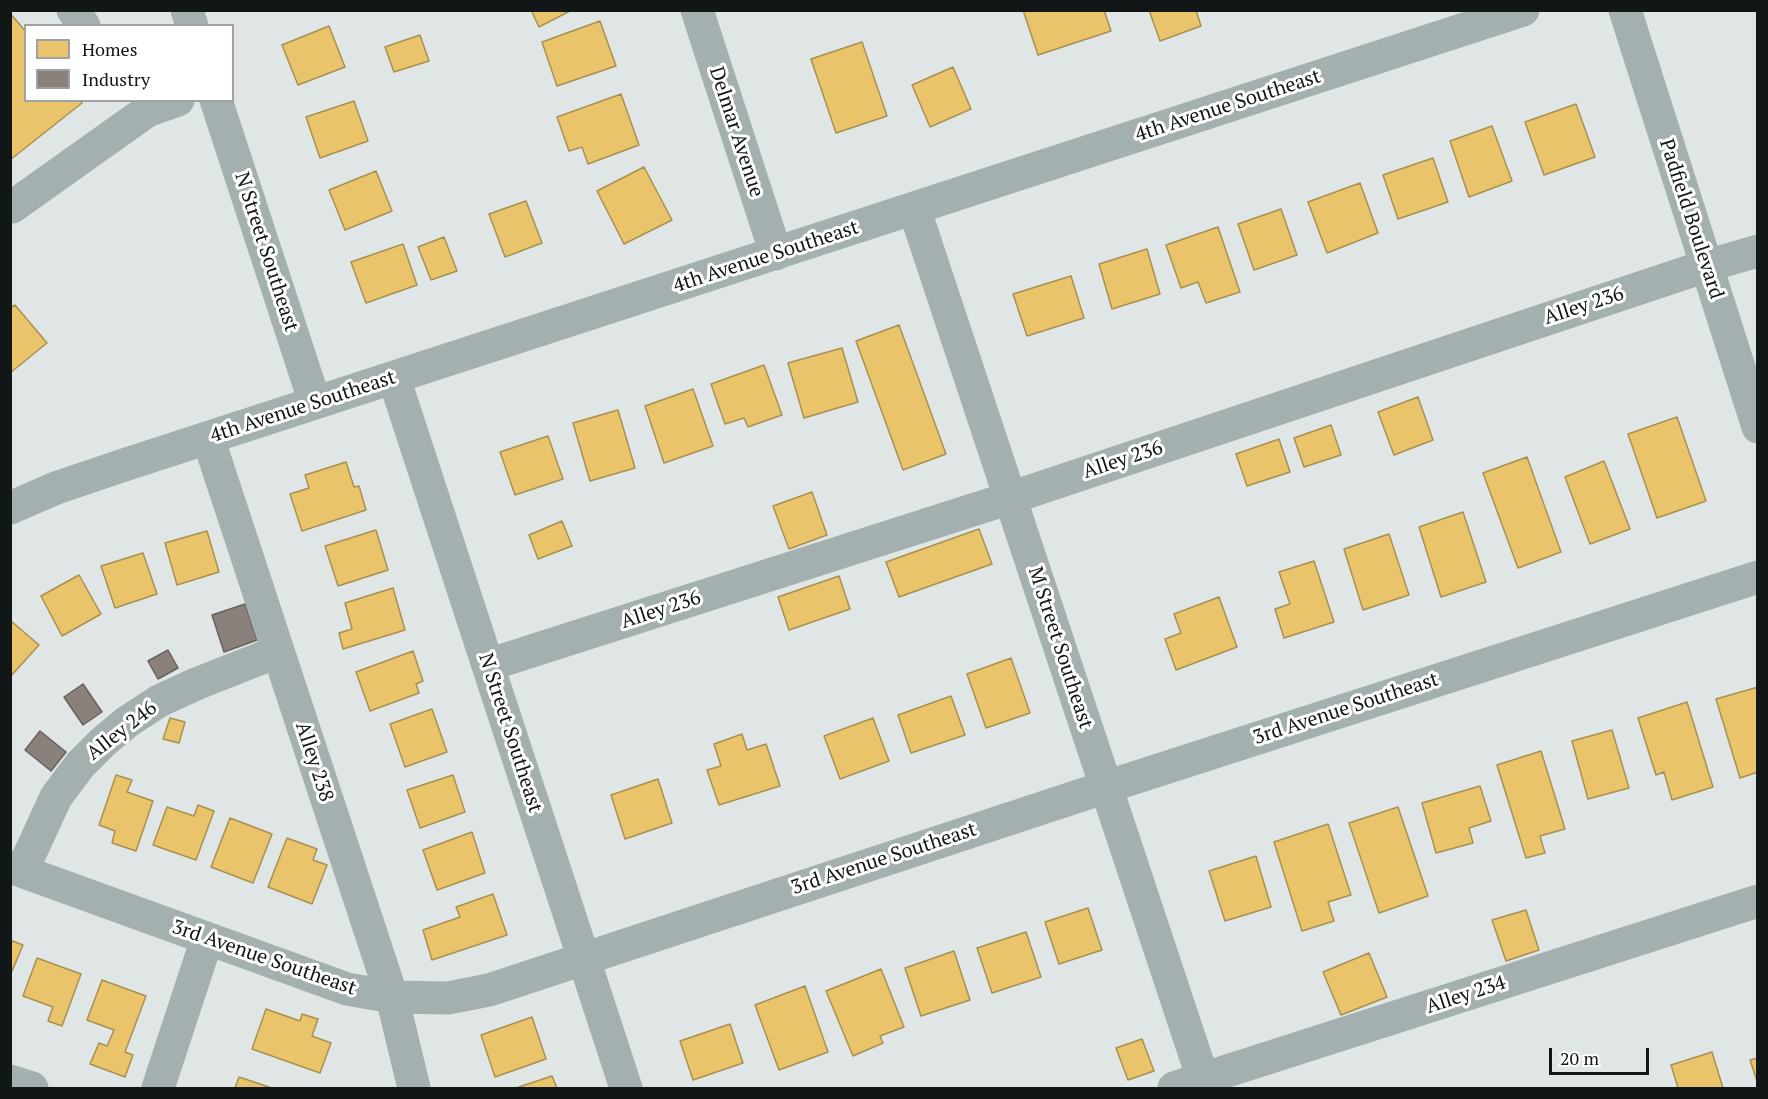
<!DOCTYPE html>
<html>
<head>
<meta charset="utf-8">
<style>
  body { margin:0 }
  #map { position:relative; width:1768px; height:1099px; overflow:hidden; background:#e0e6e6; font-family:"PT Serif",serif }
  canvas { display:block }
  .frame { position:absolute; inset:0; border:12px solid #111616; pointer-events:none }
  .legend { position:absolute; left:24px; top:24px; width:210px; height:78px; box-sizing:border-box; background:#fff; border:2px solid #a0a2a2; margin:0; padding:8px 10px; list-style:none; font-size:18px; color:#111616 }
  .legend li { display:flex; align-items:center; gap:12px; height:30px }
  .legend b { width:30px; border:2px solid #a0a2a2 }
  .scale { position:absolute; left:1549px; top:1048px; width:100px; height:27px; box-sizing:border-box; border:3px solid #111616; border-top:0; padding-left:8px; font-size:18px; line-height:21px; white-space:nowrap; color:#111616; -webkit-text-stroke:4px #fff; paint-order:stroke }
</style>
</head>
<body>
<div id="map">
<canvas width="1768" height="1099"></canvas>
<div class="frame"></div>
<ul class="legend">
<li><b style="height:16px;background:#e9c46a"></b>Homes</li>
<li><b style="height:16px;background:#8a817c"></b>Industry</li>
</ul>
<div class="scale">20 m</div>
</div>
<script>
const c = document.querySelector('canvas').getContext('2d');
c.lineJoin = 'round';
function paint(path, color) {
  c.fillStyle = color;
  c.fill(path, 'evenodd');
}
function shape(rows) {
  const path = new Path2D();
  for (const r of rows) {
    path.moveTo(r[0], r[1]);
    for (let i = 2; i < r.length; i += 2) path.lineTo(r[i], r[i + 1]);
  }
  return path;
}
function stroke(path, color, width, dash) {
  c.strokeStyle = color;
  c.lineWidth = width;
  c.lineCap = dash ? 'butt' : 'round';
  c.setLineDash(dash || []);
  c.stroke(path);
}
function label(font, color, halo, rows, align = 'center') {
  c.font = font + ' "PT Serif",serif';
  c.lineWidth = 6;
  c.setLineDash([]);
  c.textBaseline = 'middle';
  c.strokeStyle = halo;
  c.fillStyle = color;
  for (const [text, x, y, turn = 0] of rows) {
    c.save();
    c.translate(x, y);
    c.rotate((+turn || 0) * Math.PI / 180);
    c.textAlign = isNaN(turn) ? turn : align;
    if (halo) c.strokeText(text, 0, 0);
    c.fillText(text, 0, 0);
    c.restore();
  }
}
const homes = shape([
  [531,10,569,10,570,11,539,27,531,10],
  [1023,10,1104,10,1111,31,1038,55,1023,10],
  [1149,10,1196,10,1201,26,1160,41,1149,10],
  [10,13,26,32,26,100,80,100,82,103,10,160,10,13],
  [600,21,616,66,557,86,542,42,600,21],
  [329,26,345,67,298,85,282,45,329,26],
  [420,35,429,61,394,72,385,47,420,35],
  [862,42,887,116,836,133,811,59,862,42],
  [953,67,971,109,930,127,912,85,953,67],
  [621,94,639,145,588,164,582,147,569,151,557,117,621,94],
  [354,101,368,141,320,158,306,117,354,101],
  [1576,104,1595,157,1544,175,1525,122,1576,104],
  [1492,126,1512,181,1469,197,1450,141,1492,126],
  [1433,158,1448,202,1398,219,1383,175,1433,158],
  [644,167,672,220,624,244,597,191,644,167],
  [376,171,392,211,345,230,329,190,376,171],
  [1360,183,1378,233,1327,253,1308,202,1360,183],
  [526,201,542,243,505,257,489,214,526,201],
  [1281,209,1297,255,1254,270,1238,224,1281,209],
  [1218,227,1240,292,1206,303,1198,282,1181,288,1166,245,1218,227],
  [444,237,457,271,431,280,418,247,444,237],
  [403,244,417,285,366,303,351,262,403,244],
  [1147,249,1160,294,1112,309,1099,264,1147,249],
  [1071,276,1084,318,1027,336,1013,294,1071,276],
  [15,305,47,343,10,373,10,308,15,305],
  [899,325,946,454,903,470,856,341,899,325],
  [842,348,858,402,804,418,788,363,842,348],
  [764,365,782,415,748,427,744,418,725,424,711,384,764,365],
  [693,389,713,446,664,463,645,406,693,389],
  [1418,397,1433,440,1394,455,1378,412,1418,397],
  [618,410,635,468,590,481,573,423,618,410],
  [1677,417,1706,501,1657,518,1628,434,1677,417],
  [1331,425,1341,455,1304,467,1294,438,1331,425],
  [548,436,563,479,515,495,500,452,548,436],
  [1279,439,1290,472,1247,486,1236,454,1279,439],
  [1527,457,1561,552,1518,568,1483,473,1527,457],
  [1604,461,1630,529,1590,544,1565,477,1604,461],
  [346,462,354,487,359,486,366,510,302,531,290,494,309,488,305,475,346,462],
  [812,492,827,535,789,549,773,506,812,492],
  [1463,512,1486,582,1441,597,1419,527,1463,512],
  [562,521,572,546,538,559,529,535,562,521],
  [979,529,992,564,899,597,886,562,979,529],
  [376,530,388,570,338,586,325,546,376,530],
  [207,531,219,572,177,585,165,543,207,531],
  [1389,534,1409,595,1363,610,1344,549,1389,534],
  [143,553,157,594,115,608,101,566,143,553],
  [1314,561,1334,622,1284,638,1275,609,1290,604,1279,572,1314,561],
  [79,575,101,614,62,636,41,596,79,575],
  [839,576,850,609,789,630,778,597,839,576],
  [393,588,405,630,343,649,339,633,352,629,345,603,393,588],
  [1219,597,1237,647,1176,670,1165,639,1181,633,1174,614,1219,597],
  [10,620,39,645,10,677,10,620],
  [413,651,423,681,416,684,419,693,370,711,356,672,413,651],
  [1011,658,1030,713,986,728,967,674,1011,658],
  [1758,687,1758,772,1740,778,1716,699,1758,687],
  [951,696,965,735,911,753,898,715,951,696],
  [1687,702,1713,787,1672,800,1664,772,1656,775,1638,718,1687,702],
  [432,709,447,752,405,767,390,724,432,709],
  [170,718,185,722,179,743,163,739,170,718],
  [873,718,889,761,840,779,824,736,873,718],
  [1612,730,1629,788,1588,799,1572,741,1612,730],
  [742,734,747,750,766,744,780,786,719,805,707,770,721,766,714,744,742,734],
  [1541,751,1565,829,1540,836,1545,853,1526,858,1497,765,1541,751],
  [116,775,132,780,127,792,153,801,136,851,112,843,115,831,99,825,116,775],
  [453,775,465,812,420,828,407,790,453,775],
  [658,779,672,823,625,839,611,795,658,779],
  [1480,786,1491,821,1469,828,1473,843,1436,853,1422,803,1480,786],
  [198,805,214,811,196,860,153,845,167,807,194,816,198,805],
  [1398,807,1428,896,1379,913,1349,823,1398,807],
  [230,818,272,834,253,883,211,867,230,818],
  [1328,824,1351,895,1328,902,1334,921,1302,931,1274,842,1328,824],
  [472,832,485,873,437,890,423,850,472,832],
  [287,838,317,849,313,860,327,865,312,904,268,887,287,838],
  [1256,856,1271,907,1225,921,1209,871,1256,856],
  [493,894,507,935,432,960,423,930,460,917,456,907,493,894],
  [1088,908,1102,950,1059,964,1045,922,1088,908],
  [1526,910,1539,950,1506,961,1492,920,1526,910],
  [1026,932,1041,977,992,993,977,948,1026,932],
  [10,940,23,945,10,976,10,940],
  [954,951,970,1000,921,1016,905,968,954,951],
  [1369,953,1387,997,1341,1015,1323,972,1369,953],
  [37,958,81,974,62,1026,48,1021,53,1007,23,996,37,958],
  [881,969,904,1027,880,1036,883,1043,853,1056,826,991,881,969],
  [102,980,146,996,125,1052,133,1055,125,1077,90,1064,99,1043,107,1046,114,1030,87,1020,102,980],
  [805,986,828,1052,779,1070,755,1005,805,986],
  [266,1009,300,1021,302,1014,318,1019,312,1036,331,1043,320,1073,252,1049,266,1009],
  [532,1017,546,1059,495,1077,481,1035,532,1017],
  [730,1024,743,1063,693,1080,680,1041,730,1024],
  [1142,1039,1154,1071,1128,1080,1116,1048,1142,1039],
  [1712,1052,1723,1088,1678,1088,1671,1065,1712,1052],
  [1758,1058,1758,1084,1750,1060,1758,1058],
  [552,1076,557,1088,516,1088,552,1076],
  [239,1077,272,1088,235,1088,239,1077]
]);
paint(homes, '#e9c46a');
stroke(homes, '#a89051', 1.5);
const industry = shape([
  [245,604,257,640,224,652,212,615,245,604],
  [168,650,178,668,158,679,148,661,168,650],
  [83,684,102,712,83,725,64,697,83,684],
  [40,731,66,752,51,771,25,750,40,731]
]);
paint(industry, '#8a817c');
stroke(industry, '#66615d', 1.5);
stroke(shape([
  [73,10,84,26],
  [187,10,192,26],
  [697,10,776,254],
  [1625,10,1758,427],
  [216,100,315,403],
  [10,204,12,207,147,111,178,100],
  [914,208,1206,1088],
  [394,378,626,1088],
  [208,438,392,997,414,1088],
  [10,508,56,488,121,466,1523,10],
  [488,665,1010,498,1706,266,1758,251],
  [10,867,347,989,392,997,448,998,489,990,1106,787,1758,577],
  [22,871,56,797,80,765,103,742,127,722,159,701,196,684,277,652],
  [10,1081,32,1088],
  [158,1088,207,939],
  [1174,1088,1758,901]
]), '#a4afaf', 33);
label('20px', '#111616', '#fff', [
  ["4th Avenue Southeast",1228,106,-18],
  ["Delmar Avenue",736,132,72],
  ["Padfield Boulevard",1691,219,72],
  ["N Street Southeast",266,252,72],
  ["4th Avenue Southeast",766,257,-18],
  ["Alley 236",1584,306,-18],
  ["4th Avenue Southeast",303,407,-18],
  ["Alley 236",1123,460,-18],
  ["Alley 236",661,610,-18],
  ["M Street Southeast",1060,648,72],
  ["3rd Avenue Southeast",1346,709,-18],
  ["Alley 246",122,731,-38],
  ["N Street Southeast",510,733,72],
  ["Alley 238",314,762,72],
  ["3rd Avenue Southeast",884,859,-18],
  ["3rd Avenue Southeast",264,958,19],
  ["Alley 234",1466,995,-18]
]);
</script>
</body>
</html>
